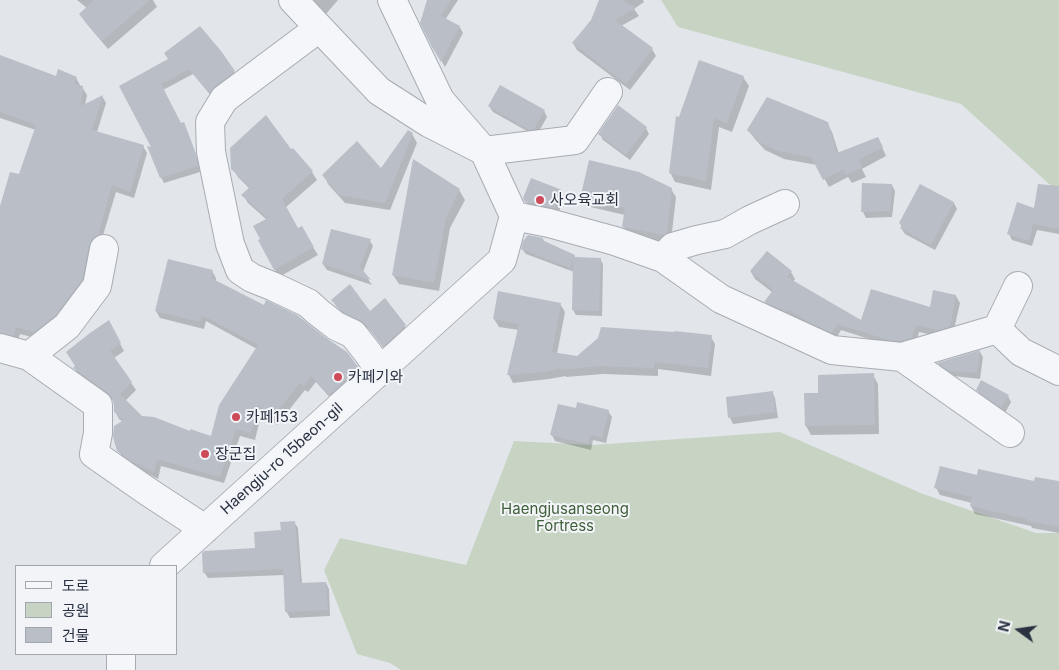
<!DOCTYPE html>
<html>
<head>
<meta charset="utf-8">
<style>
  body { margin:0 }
  #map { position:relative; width:1059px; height:670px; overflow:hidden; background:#e2e5ea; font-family:Inter,"Noto Sans KR",sans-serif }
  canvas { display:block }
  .legend { position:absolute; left:15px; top:565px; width:162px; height:90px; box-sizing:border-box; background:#f2f4f8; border:1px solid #a2a6af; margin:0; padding:6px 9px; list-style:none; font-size:15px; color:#2a3242 }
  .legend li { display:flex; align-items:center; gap:10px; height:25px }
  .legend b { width:25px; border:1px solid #a2a6af }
  .north { position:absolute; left:994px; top:605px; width:50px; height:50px; -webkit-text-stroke:4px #f2f4f8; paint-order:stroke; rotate:284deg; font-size:14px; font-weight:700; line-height:20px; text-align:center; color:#2a3242 }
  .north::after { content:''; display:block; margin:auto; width:18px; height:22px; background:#2a3242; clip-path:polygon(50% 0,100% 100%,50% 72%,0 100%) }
</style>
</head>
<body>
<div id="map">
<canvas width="1059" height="670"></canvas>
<ul class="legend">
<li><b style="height:6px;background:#f5f6f9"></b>도로</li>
<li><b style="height:14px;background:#c7d4c3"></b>공원</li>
<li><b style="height:14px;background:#b9bec7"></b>건물</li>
</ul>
<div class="north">N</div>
</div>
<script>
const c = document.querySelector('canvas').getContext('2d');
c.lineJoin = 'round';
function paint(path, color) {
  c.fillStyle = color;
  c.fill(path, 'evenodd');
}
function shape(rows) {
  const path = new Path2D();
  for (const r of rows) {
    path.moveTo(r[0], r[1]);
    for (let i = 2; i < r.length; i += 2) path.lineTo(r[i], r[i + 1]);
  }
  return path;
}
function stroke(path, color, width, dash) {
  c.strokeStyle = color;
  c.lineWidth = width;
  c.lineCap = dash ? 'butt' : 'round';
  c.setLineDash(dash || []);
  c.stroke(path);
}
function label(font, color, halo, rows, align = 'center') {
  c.font = font + ' Inter,"Noto Sans KR",sans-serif';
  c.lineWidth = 4;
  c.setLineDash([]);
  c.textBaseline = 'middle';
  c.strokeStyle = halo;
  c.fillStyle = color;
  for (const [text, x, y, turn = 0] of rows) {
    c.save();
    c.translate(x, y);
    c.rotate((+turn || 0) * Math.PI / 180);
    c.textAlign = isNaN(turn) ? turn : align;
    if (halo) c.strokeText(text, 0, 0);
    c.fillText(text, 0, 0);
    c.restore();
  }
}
paint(shape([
  [661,0,1059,0,1059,193,961,104,678,27],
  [780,432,923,494,1036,533,1059,533,1059,670,401,670,390,663,357,654,324,570,340,538,466,565,514,441,592,445]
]), '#c7d4c3');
paint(shape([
  [77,0,153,0,157,7,108,49,86,23,80,14,87,8],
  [313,0,338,0,326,14],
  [428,0,458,0,445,20,459,26,463,33,445,67,433,46],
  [600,0,643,0,644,2,634,9,639,16,621,26,652,49,656,56,630,90,577,50,573,43,592,21],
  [220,52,238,78,213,98,193,74,163,90,181,125,186,130,198,161,200,172,164,183,161,177,154,149,120,87],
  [0,56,57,77,76,78,80,85,80,87,82,87,87,95,85,105,102,96,106,103,97,132,143,146,147,153,134,198,116,192,101,242,86,287,39,339,20,334,17,342,0,338,0,212,20,176,36,130,0,118],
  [743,77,749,86,732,132,719,127,711,190,675,182,670,172,680,119],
  [489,106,544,111,547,117,537,135,534,135,493,112],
  [827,123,832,132,839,154,882,147,886,156,862,169,866,177,852,183,848,177,829,187,817,165,784,159,765,150,754,138,749,130],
  [646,128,649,134,630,160,603,140,600,134],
  [412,134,417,143,390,210,345,203,328,184,324,175,381,170],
  [292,149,312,172,317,180,285,208,298,230,301,228,318,255,279,277,259,241,262,239,267,220,248,203,243,195,250,189,238,177,233,169,291,151],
  [414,161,459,190,465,200,450,228,439,291,399,284,393,275],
  [892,185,895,191,892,217,866,218,863,212],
  [920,185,954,203,957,209,935,250,905,234,901,228,902,227,900,223],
  [1059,187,1059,234,1037,230,1032,246,1012,240,1009,234],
  [671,189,676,197,671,241,669,243,628,235,624,227,625,215,586,206,582,198],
  [561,191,564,197,558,214,530,208,524,198],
  [528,236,543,239,545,243,576,258,600,259,603,264,602,316,576,315,573,310,574,272,526,254,522,249],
  [370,241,373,246,363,272,372,285,327,270,323,264],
  [212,271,216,278,216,282,326,339,346,352,363,376,334,402,316,382,308,392,305,390,277,425,262,411,255,440,240,436,224,483,161,466,158,479,137,468,123,459,119,451,123,422,119,419,115,411,115,404,113,400,79,376,75,368,108,322,124,351,114,358,136,390,125,401,142,417,191,433,212,438,257,349,206,321,204,329,160,318,156,311],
  [751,272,791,272,795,279,793,282,862,322,931,309,956,296,960,303,953,334,942,337,919,332,915,345,894,347,841,330,836,339,816,330,793,317,792,319,770,309,766,302,772,292,755,279],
  [384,299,409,332,387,352,370,330,364,326,347,317,336,306,333,300,370,313],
  [560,304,565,312,557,354,578,357,711,337,715,344,711,376,658,369,658,376,603,374,566,377,566,376,549,379,513,383,509,375,519,330,499,327,494,319],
  [980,352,983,357,980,379,953,376,942,369,939,364],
  [873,375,878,384,879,434,811,435,806,426,819,394],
  [977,390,1008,396,1011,402,1005,413,981,396],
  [772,392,775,398,778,418,733,424,730,418],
  [577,409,608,411,612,417,606,443,593,440,591,450,555,441,552,435],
  [977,476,1035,483,1059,482,1059,533,1032,528,1031,526,975,514,971,506,972,503,940,495,936,488],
  [294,522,298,528,302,584,326,583,329,589,330,616,290,618,286,611,284,575,208,578,204,572,257,549]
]), '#0003');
paint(shape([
  [94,0,150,0,102,41,79,14],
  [427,0,451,0,441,16,460,26,441,62,432,47,420,23],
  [599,0,622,0,636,8,615,20,653,48,626,84,572,43,591,20],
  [200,26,221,51,235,71,215,86,209,93,189,69,161,84,181,123,184,122,196,154,198,166,160,178,147,146,151,147,119,86,168,59,164,53],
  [0,55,56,76,58,69,77,77,74,84,83,86,81,106,103,95,92,130,144,145,130,192,112,185,98,235,92,239,89,246,82,280,56,315,34,332,16,327,13,336,0,333,0,206,10,172,19,174,36,125,0,112],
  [699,60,744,76,727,123,714,118,706,181,669,173,676,116,679,117],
  [500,85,545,110,534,129,529,130,488,106],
  [767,97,828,122,837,153,878,137,883,147,859,160,862,168,846,175,843,169,823,180,811,157,778,151,759,142,747,130],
  [618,105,647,127,626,155,598,134],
  [266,115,291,149,293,148,313,171,282,199,298,228,302,226,314,247,274,270,258,240,260,239,253,226,268,218,241,195,250,187,231,169,230,148],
  [408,130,413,133,385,203,339,195,322,175,357,141,381,168],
  [413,159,460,189,446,218,434,283,392,275],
  [589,160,639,172,672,188,667,233,664,235,622,227,625,208,580,199],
  [531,178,562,190,555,208,525,202,523,198],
  [862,183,892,184,890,211,861,212],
  [920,184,954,202,931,245,900,228,902,225,899,223],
  [1038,184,1059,186,1059,229,1033,224,1029,241,1007,234,1017,202,1034,208],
  [331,229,371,239,360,267,371,280,322,264],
  [528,235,543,238,542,240,575,255,575,257,601,258,599,311,572,310,573,261,570,268,521,249,523,241],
  [767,251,792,271,787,277,861,320,871,289,930,307,933,290,956,295,950,327,938,330,916,325,912,338,901,341,889,340,837,324,832,333,811,323,789,310,788,312,764,302,773,290,750,271],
  [168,259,213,270,211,278,264,305,266,300,297,315,326,338,347,352,359,368,329,395,311,376,304,386,300,383,272,418,258,405,251,433,236,429,220,477,157,459,154,472,131,461,117,451,113,437,114,426,124,420,114,412,114,405,112,397,107,392,73,368,75,366,66,352,90,333,109,320,121,343,110,351,132,382,120,394,142,416,154,417,190,431,190,429,211,436,219,405,258,345,202,315,200,322,155,311],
  [350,284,370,311,385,298,406,325,383,347,365,324,360,320,344,313,331,300],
  [498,291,561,303,552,352,577,356,598,338,601,327,674,332,674,331,712,335,708,368,655,362,654,368,598,366,561,370,563,368,544,372,507,375,519,324,493,319],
  [980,350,977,373,949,371,937,363],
  [874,373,875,425,805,426,804,393,818,393,818,375],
  [981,380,1009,395,1001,408,976,390],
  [773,391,775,412,728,418,726,397],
  [577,402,609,410,602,438,590,435,588,444,550,435,558,404,576,408],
  [940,466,977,475,978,469,1034,481,1035,477,1059,481,1059,527,1027,521,1027,519,970,506,972,497,934,488],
  [295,521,300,583,326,582,328,610,285,612,283,569,203,573,202,553,204,551,255,548,254,532,281,530,280,522]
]), '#b9bec7');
const minor = shape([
  [293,0,379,91,429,123,484,151,575,140,608,92],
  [319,28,224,99,210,122,211,152,230,244,240,270,252,278,272,286,289,294,308,303,318,312,336,326,353,334,368,353,380,371],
  [514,216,549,223,615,241,663,258,721,299,832,350,902,357,997,329,1021,352,1059,371],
  [663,258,673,247,697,240,725,234,750,220,785,204],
  [997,329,1018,286],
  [0,348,29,356,98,405,98,433,94,454,147,491,205,529],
  [29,356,67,326,97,286,104,249],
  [902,357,1010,433],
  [164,566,502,260,514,216,484,151,440,100,392,0],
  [121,654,121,670]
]);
stroke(minor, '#a7acb4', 30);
stroke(minor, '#f5f6f9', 28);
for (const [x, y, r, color] of [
  [540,200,5,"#cd4a59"],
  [338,377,5,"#cd4a59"],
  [236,417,5,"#cd4a59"],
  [205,454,5,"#cd4a59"]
]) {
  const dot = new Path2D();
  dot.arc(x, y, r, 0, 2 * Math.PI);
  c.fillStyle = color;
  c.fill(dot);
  stroke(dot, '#f2f4f8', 2);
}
label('15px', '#2a3242', '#f2f4f8', [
  ["사오육교회",550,200],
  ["카페기와",348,377],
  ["카페153",246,417],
  ["장군집",215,454]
], 'left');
label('15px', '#2a3242', '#f2f4f8', [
  ["Haengju-ro 15beon-gil",282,459,-42]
]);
label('15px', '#3e5e38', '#f2f4f8', [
  ["Haengjusanseong",565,509],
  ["Fortress",565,526]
]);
</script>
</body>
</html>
